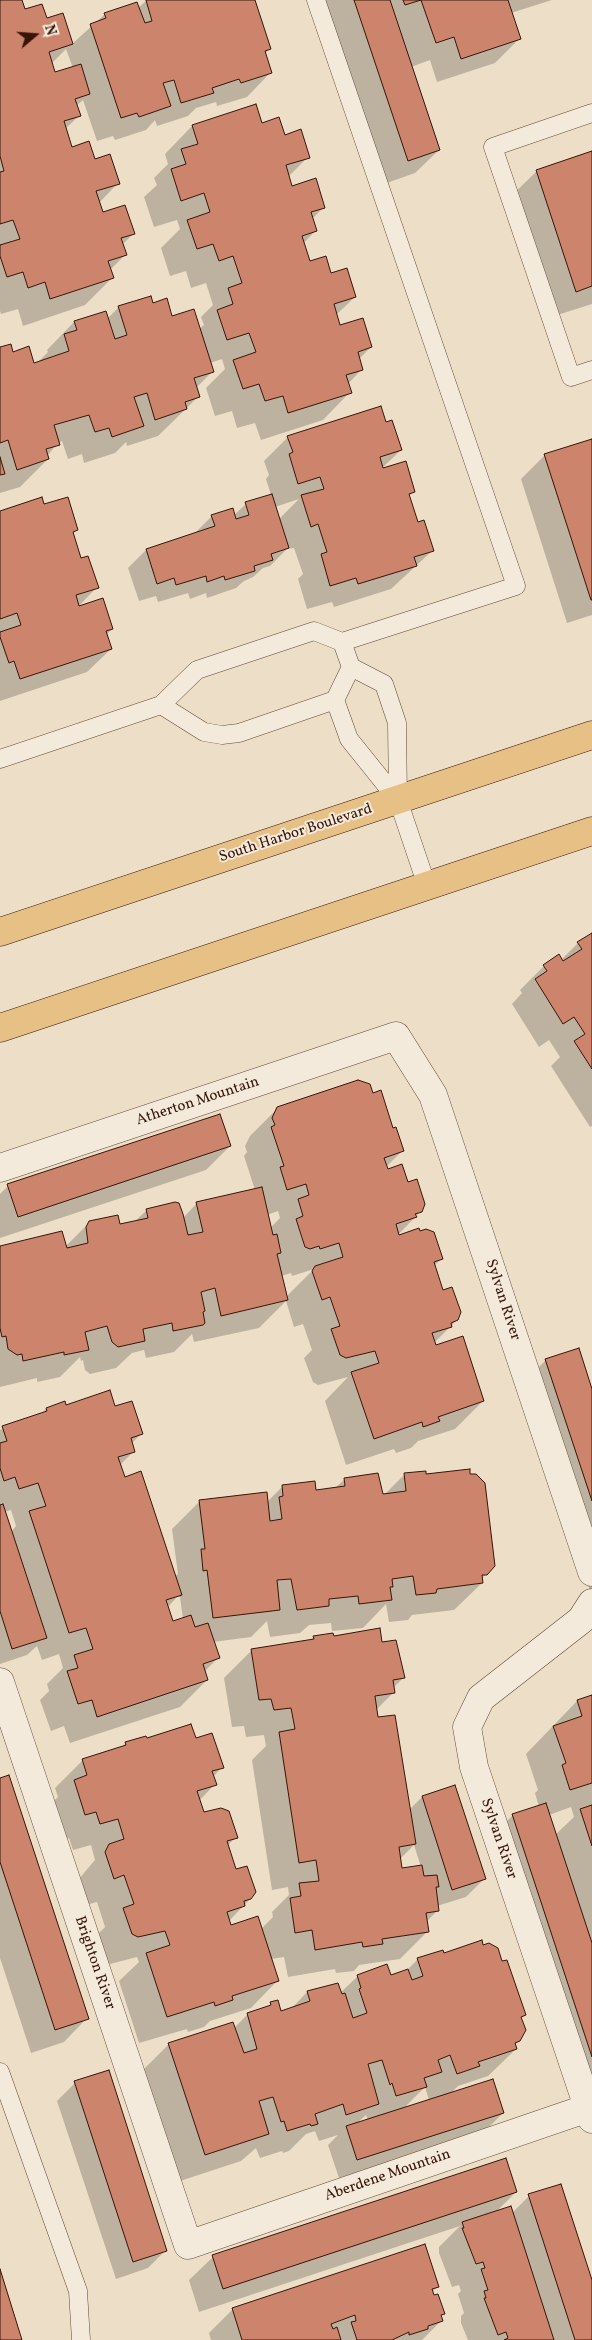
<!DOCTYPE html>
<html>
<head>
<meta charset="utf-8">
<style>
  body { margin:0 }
  #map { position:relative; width:592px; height:2340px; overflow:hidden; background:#eddfc7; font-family:Vollkorn,serif }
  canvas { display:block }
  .north { position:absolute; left:10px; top:10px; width:50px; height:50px; -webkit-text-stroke:4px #f3eadb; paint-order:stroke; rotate:72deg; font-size:14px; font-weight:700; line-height:20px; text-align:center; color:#361407 }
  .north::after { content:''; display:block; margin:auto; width:18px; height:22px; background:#361407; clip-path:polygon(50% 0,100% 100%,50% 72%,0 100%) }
</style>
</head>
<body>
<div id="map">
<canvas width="592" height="2340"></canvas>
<div class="north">N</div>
</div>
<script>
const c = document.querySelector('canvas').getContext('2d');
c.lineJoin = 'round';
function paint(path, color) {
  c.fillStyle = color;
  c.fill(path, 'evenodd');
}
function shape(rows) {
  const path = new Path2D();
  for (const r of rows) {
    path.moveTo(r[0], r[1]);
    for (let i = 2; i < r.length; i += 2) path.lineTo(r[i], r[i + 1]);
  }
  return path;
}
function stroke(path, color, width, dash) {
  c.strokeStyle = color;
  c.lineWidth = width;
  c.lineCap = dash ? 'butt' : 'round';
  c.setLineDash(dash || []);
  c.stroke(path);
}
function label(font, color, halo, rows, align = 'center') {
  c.font = font + ' Vollkorn,serif';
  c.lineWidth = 4;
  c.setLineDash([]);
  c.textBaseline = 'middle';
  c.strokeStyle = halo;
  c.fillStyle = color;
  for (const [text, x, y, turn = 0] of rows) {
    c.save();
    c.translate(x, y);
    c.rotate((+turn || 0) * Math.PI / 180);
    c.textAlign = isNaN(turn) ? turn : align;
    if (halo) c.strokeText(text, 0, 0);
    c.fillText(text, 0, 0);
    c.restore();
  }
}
paint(shape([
  [21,0,24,11,46,20,72,44,105,14,138,8,147,0,254,0,270,49,264,54,270,73,247,97,217,106,216,102,196,108,188,116,157,126,155,120,146,130,115,140,113,136,97,141,83,100,76,106,79,116,65,129,71,148,94,160,118,183,99,203,102,214,133,234,122,245,125,255,110,270,112,278,85,305,23,326,18,309,1,314,0,311,0,1],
  [66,49,73,68,55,74,51,64],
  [323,0,552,0,511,13,519,39,495,63,437,82,430,60,411,67,439,150,415,173,384,184],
  [261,124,284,136,308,157,288,177,291,187,324,207,312,219,316,230,303,244,309,263,330,275,355,297,336,315,339,326,371,347,359,359,362,369,348,384,350,392,323,420,261,440,255,423,237,428,232,411,215,416,206,388,225,369,222,359,210,363,213,371,196,388,199,396,158,436,127,446,126,442,115,453,84,463,82,454,68,459,62,441,58,443,47,456,48,459,20,487,0,493,0,349,33,364,37,363,48,352,47,350,74,322,105,313,107,319,119,307,152,305,172,318,199,329,204,325,201,317,213,305,206,283,191,288,186,271,170,276,161,248,180,229,177,220,154,227,144,197,157,185,154,178,168,164,165,154,192,126],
  [592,153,592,304,548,318,509,198,537,171],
  [385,424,401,450,380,470,414,491,409,496,418,523,433,550,391,589,334,607,332,602,307,609,298,579,303,574,294,548,287,549,270,566,263,568,253,577,244,581,236,588,207,598,206,593,190,599,188,593,158,602,156,596,139,601,128,568,146,550,194,534,212,516,234,515,246,504,271,495,266,479,269,475,264,461,288,437],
  [299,499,279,519,275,507],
  [592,440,592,615,567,623,521,479,545,455],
  [43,506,76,530,72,534,80,560,97,587,77,608,112,629,106,635,111,649,87,672,0,701,0,512],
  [592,935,592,1126,590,1127,551,1066,560,1057,549,1040,539,1047,512,1004,522,993,520,990,544,966,559,956,561,960,578,943],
  [372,1094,402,1151,386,1167,407,1184,421,1211,395,1238,442,1258,434,1266,442,1291,457,1320,434,1343,483,1401,455,1429,418,1441,411,1448,396,1453,394,1449,346,1465,325,1401,348,1377,318,1385,313,1382,304,1358,312,1350,303,1324,294,1327,286,1301,259,1328,194,1342,192,1334,174,1352,146,1358,144,1350,132,1353,116,1368,90,1374,85,1370,83,1360,81,1361,80,1357,60,1377,37,1382,37,1378,0,1387,0,1248,65,1247,90,1222,119,1226,134,1222,147,1210,183,1218,197,1203,255,1190,244,1156,247,1152,245,1146,250,1136,278,1108],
  [278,1211,280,1218,270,1228,267,1215],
  [314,1269,288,1295,286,1298,281,1276,291,1273,292,1276],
  [230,1146,206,1170,0,1238,0,1194,8,1186],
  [546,1360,592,1393,592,1597,522,1384],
  [64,1403,66,1406,115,1408,141,1434,131,1444,134,1451,120,1465,124,1478,174,1577,178,1574,172,1529,200,1501,267,1502,283,1486,315,1491,335,1488,345,1479,384,1495,404,1475,425,1476,494,1566,481,1579,482,1583,454,1610,412,1615,408,1620,389,1622,386,1604,363,1628,332,1631,331,1623,309,1625,300,1633,270,1637,267,1621,251,1637,213,1642,218,1658,204,1672,207,1680,180,1707,70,1743,64,1726,51,1731,40,1700,49,1691,47,1684,63,1668,59,1654,42,1660,37,1646,27,1655,0,1664,0,1430,41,1414,46,1409],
  [11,1510,16,1526,11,1532,4,1512],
  [177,1597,180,1597,183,1619,172,1623,167,1608],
  [314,1637,333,1637,381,1644,403,1678,393,1688,394,1692,375,1711,409,1810,422,1797,454,1787,484,1879,466,1897,437,1906,438,1910,426,1922,428,1931,400,1959,359,1965,354,1971,336,1973,335,1969,288,1977,284,1957,271,1959,278,1980,251,2008,210,2021,204,2027,188,2032,187,2029,139,2043,119,1981,139,1962,137,1957,110,1964,104,1961,96,1936,105,1927,97,1902,86,1905,78,1880,95,1860,91,1845,73,1850,69,1838,58,1842,47,1808,58,1797,55,1788,83,1760,121,1748,126,1743,146,1740,195,1739,222,1767,213,1777,215,1784,199,1801,203,1813,236,1837,227,1846,235,1871,251,1898,229,1921,230,1926,261,1929,273,1917,272,1912,289,1895,288,1887,272,1890,252,1760,266,1746,264,1735,246,1737,244,1726,232,1727,224,1678,252,1650,310,1641],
  [414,1845,421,1867,401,1870,400,1859],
  [592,1696,592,2073,569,2081,489,1839,513,1815,539,1807,535,1793,538,1790,526,1754,577,1701],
  [571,1807,574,1817,555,1835,549,1815],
  [0,1780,87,2018,64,2042,31,2053,0,1958],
  [443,1954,524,2015,521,2018,519,2040,515,2045,516,2049,488,2076,458,2086,450,2094,503,2113,485,2131,339,2178,328,2145,338,2135,319,2141,315,2131,306,2134,289,2151,283,2153,282,2151,260,2158,256,2148,241,2161,177,2182,141,2072,169,2044,234,2028,248,2014,267,2008,271,2004,281,2012,291,2009,307,1992,340,1993,358,1976,390,1976,406,1971,418,1959],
  [425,2087,429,2100,403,2109],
  [366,2115,368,2120,357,2123],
  [75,2083,166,2250,148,2268,116,2279,57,2101],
  [516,2192,495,2213,512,2213,529,2196,592,2284,592,2340,468,2340,461,2323,461,2316,464,2313,458,2294,461,2291,459,2285,452,2287,439,2253,439,2247,460,2226,199,2312,189,2280,213,2257],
  [438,2286,432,2292,443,2313,440,2317,441,2321,422,2340,211,2340,209,2333,233,2309]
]), '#0003');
const building = shape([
  [0,0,22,0,25,9,42,4,47,18,63,13,73,44,49,52,55,72,81,64,90,94,75,99,81,116,64,121,72,147,89,141,95,159,110,154,120,184,96,191,103,212,125,205,135,234,121,238,127,255,108,261,114,278,50,299,45,282,28,288,23,272,7,277,0,256,0,245,20,239,13,220,0,224,0,172,4,171,0,156,0,0],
  [146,0,255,0,271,49,265,51,272,73,241,83,239,79,212,88,214,93,181,103,174,80,163,83,171,106,139,117,137,113,121,118,90,24,106,18,104,13,137,2,145,23,152,21,146,0],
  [354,0,390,0,440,150,408,161,354,0],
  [403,0,508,0,521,39,461,59,454,37,436,43,421,0,405,5,403,0],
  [256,104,262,123,279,117,285,135,301,129,310,158,286,165,292,186,316,178,325,208,311,212,317,231,302,236,310,261,326,256,331,273,347,268,356,297,334,304,340,325,363,318,372,347,358,352,363,370,346,375,352,393,288,413,283,396,265,401,259,384,243,389,233,360,256,352,249,333,227,340,217,310,233,304,228,288,242,283,233,256,219,261,213,244,197,249,187,220,210,212,204,193,181,201,171,169,186,164,181,149,198,144,192,125,256,104],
  [592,151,592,286,576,292,536,170,592,151],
  [151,296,153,303,167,298,172,316,194,309,214,372,194,378,200,397,185,402,187,409,155,420,147,393,134,397,144,426,112,437,109,428,95,432,89,415,54,425,60,445,46,449,49,459,17,470,8,440,0,443,0,347,11,344,13,352,29,346,34,363,69,351,64,334,77,330,74,321,106,311,115,339,127,335,118,306,151,296],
  [381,406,386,422,392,420,402,450,380,457,383,468,406,461,415,492,409,494,418,522,424,520,434,551,414,557,417,566,358,584,356,578,330,586,321,554,327,552,318,524,311,527,301,495,324,489,320,477,298,484,289,454,293,452,287,436,381,406],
  [592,439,592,600,591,600,544,454,592,439],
  [0,457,5,474,0,475,0,457],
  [272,494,289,548,271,554,273,560,254,566,255,571,225,580,224,576,207,582,206,576,176,585,174,578,157,584,146,549,215,526,211,515,233,508,236,519,249,515,245,502,272,494],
  [42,497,44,504,68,497,78,530,73,532,81,558,88,556,99,588,76,595,79,606,103,598,113,629,106,631,112,649,20,679,14,661,9,663,0,637,0,632,21,625,17,613,0,619,0,511,42,497],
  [592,933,592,1069,574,1041,585,1034,574,1017,563,1024,535,979,547,971,543,965,559,954,563,961,582,949,577,942,592,933],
  [358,1080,370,1084,373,1093,381,1090,393,1128,396,1127,404,1151,384,1158,388,1169,402,1164,408,1182,417,1179,425,1204,422,1212,415,1214,417,1217,396,1224,399,1235,419,1228,420,1231,426,1229,434,1232,443,1259,434,1262,443,1290,452,1287,461,1312,458,1320,451,1323,452,1327,432,1333,436,1345,463,1336,484,1401,438,1417,440,1421,423,1427,422,1422,374,1439,351,1372,379,1363,375,1351,346,1358,340,1355,331,1329,340,1326,330,1297,322,1300,312,1271,315,1266,343,1257,339,1243,320,1249,319,1246,310,1249,305,1247,296,1219,303,1216,298,1199,309,1195,306,1184,287,1190,280,1167,284,1166,271,1127,275,1125,272,1118,277,1107,358,1080],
  [220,1114,231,1146,18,1217,7,1184,220,1114],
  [262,1187,273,1235,277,1234,281,1253,277,1254,288,1300,221,1316,215,1288,201,1292,205,1311,203,1312,205,1323,203,1325,173,1331,172,1323,143,1329,145,1341,118,1347,112,1342,107,1326,85,1332,89,1350,64,1355,64,1352,23,1361,22,1354,17,1355,8,1349,6,1336,2,1337,0,1328,0,1246,62,1231,67,1248,88,1243,86,1227,89,1221,118,1215,120,1224,148,1218,146,1209,175,1202,179,1203,183,1214,188,1235,203,1232,196,1202,262,1187],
  [579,1348,592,1389,592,1501,545,1359,579,1348],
  [110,1390,115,1406,132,1401,143,1434,131,1438,135,1452,118,1457,125,1477,141,1471,182,1595,166,1600,173,1621,191,1615,195,1627,208,1623,220,1658,203,1664,208,1680,97,1717,92,1700,78,1704,67,1671,78,1668,74,1655,93,1649,86,1628,69,1633,29,1511,46,1506,38,1483,19,1489,15,1477,4,1481,0,1468,0,1443,7,1441,2,1426,47,1411,46,1408,65,1401,66,1405,110,1390],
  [470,1469,470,1474,476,1474,485,1483,495,1566,487,1575,482,1575,483,1583,437,1589,436,1593,416,1595,413,1576,392,1579,393,1587,390,1587,392,1600,359,1604,358,1596,329,1599,329,1606,297,1610,291,1579,277,1580,280,1610,213,1618,207,1570,203,1571,201,1549,205,1549,199,1500,267,1492,270,1521,282,1519,279,1497,283,1496,282,1485,315,1481,316,1490,345,1486,344,1478,378,1473,383,1494,406,1491,404,1473,426,1471,426,1474,470,1469],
  [3,1504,47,1638,12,1649,0,1611,0,1505,3,1504],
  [380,1628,382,1642,396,1640,405,1678,393,1680,395,1693,375,1696,378,1717,395,1715,416,1844,399,1847,402,1868,422,1865,424,1876,437,1875,439,1887,436,1887,439,1911,426,1913,429,1932,382,1939,383,1944,363,1947,362,1942,315,1950,312,1930,295,1933,290,1898,301,1896,299,1883,319,1881,316,1860,299,1863,279,1732,295,1729,291,1708,274,1710,271,1699,259,1700,251,1649,314,1639,313,1636,333,1633,334,1636,380,1628],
  [592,1695,592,1783,570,1790,562,1765,566,1763,553,1726,582,1716,577,1700,592,1695],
  [191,1724,196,1738,212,1733,224,1768,212,1771,217,1785,197,1791,204,1812,221,1808,229,1811,238,1838,227,1841,236,1869,247,1866,256,1892,251,1899,244,1901,245,1906,227,1912,231,1925,258,1916,279,1981,232,1996,233,2000,215,2006,214,2002,167,2017,146,1953,170,1945,165,1931,138,1937,132,1934,123,1908,134,1904,124,1875,114,1879,105,1852,109,1844,124,1839,118,1819,100,1824,96,1812,85,1815,74,1780,87,1775,82,1759,126,1745,125,1742,146,1736,147,1738,191,1724],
  [9,1775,89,2019,55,2030,0,1862,0,1778,9,1775],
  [455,1785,486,1879,452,1890,422,1796,455,1785],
  [546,1803,592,1943,592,2057,512,1814,546,1803],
  [592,1805,592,1846,580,1809,592,1805],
  [482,1940,483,1945,489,1943,498,1948,502,1961,507,1960,526,2015,521,2017,526,2030,520,2041,515,2043,517,2049,478,2062,480,2066,457,2074,450,2055,438,2060,442,2072,424,2078,427,2087,396,2096,392,2083,390,2085,382,2060,368,2064,379,2104,346,2115,343,2104,315,2114,318,2124,311,2126,310,2124,287,2131,284,2121,281,2122,273,2097,259,2101,269,2134,205,2155,168,2043,233,2022,244,2053,257,2049,247,2013,271,2005,270,2002,278,2000,281,2011,310,2001,307,1991,338,1983,342,1994,345,1993,353,2018,367,2013,359,1989,361,1988,357,1975,387,1964,391,1975,408,1969,412,1980,423,1976,417,1958,443,1950,444,1953,482,1940],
  [109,2070,167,2251,133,2262,74,2081,109,2070],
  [493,2079,504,2113,357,2160,346,2126,493,2079],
  [506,2158,517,2192,223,2289,212,2255,506,2158],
  [561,2184,592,2280,592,2340,575,2340,528,2194,561,2184],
  [511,2206,554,2340,504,2340,508,2338,506,2332,498,2335,484,2298,486,2298,484,2291,488,2290,481,2269,485,2268,483,2262,476,2264,462,2228,464,2228,462,2222,511,2206],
  [425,2244,439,2287,432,2289,434,2295,438,2294,445,2314,441,2315,443,2321,428,2326,428,2329,409,2335,409,2332,392,2340,357,2340,351,2322,356,2321,355,2315,331,2324,333,2329,337,2327,341,2340,242,2340,232,2308,425,2244],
  [0,2269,22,2340,0,2340,0,2269]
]);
paint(building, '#cd846c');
stroke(building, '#361407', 1);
const service = shape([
  [592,113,493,147,571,377,592,370],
  [342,642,351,667,335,700,349,739,398,800],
  [351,667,384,684,397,723,398,800,427,886],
  [161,705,204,732,222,735,239,733,335,700],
  [0,759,161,705,197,670,314,631,342,642,516,586,316,0],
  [0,2072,78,2291,81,2340]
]);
const minor = shape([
  [0,1168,396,1036,433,1095,592,1572],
  [592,1603,581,1620,481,1698,467,1727,474,1767,592,2119],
  [0,1682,188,2245,588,2108]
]);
const primary = shape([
  [0,932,592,735],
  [0,1028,592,831]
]);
stroke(service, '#644737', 19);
stroke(minor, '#644737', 29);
stroke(primary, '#361407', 29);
stroke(service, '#f3eadb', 18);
stroke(minor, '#f3eadb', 28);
stroke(primary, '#e6c084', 28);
label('15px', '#361407', '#f3eadb', [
  ["South Harbor Boulevard",296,834,-18],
  ["Atherton Mountain",198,1102,-18],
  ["Sylvan River",502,1300,72],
  ["Sylvan River",498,1839,71],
  ["Brighton River",94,1963,71],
  ["Aberdene Mountain",388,2176,-19]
]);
</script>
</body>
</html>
